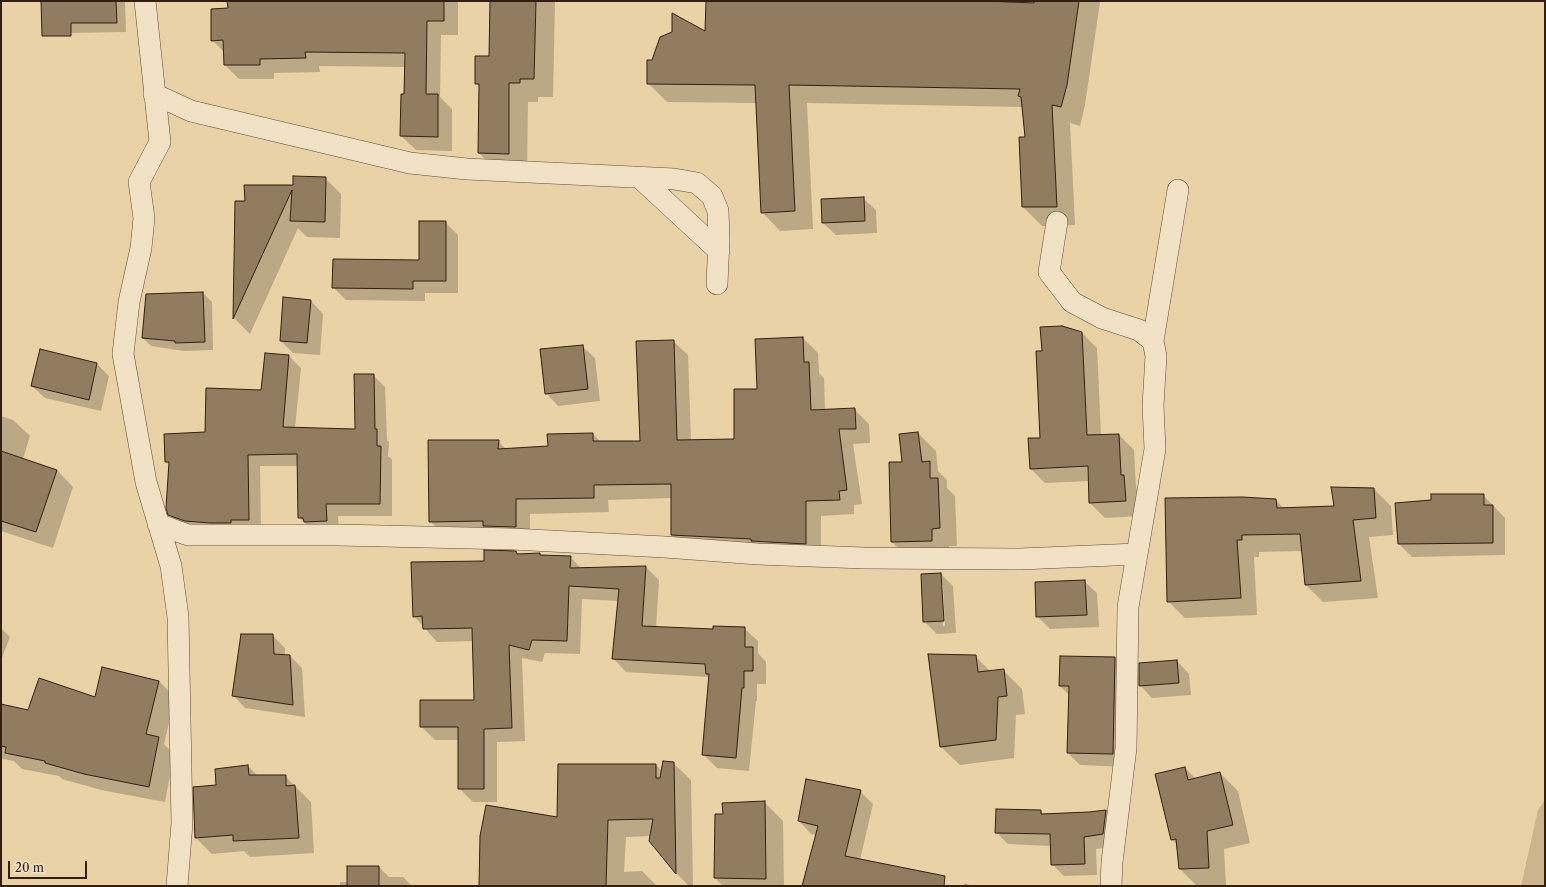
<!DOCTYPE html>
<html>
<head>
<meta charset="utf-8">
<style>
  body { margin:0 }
  #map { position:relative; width:1546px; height:887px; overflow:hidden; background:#ead2a7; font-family:"Libre Caslon Text",serif }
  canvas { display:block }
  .frame { position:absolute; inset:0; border:2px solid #311f12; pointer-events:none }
  .scale { position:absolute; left:8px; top:861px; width:79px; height:18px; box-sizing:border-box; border:2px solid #311f12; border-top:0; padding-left:5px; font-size:12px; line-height:14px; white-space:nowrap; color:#311f12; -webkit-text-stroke:3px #f1e2c6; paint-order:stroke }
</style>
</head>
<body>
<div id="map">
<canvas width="1546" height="887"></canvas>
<div class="frame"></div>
<div class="scale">20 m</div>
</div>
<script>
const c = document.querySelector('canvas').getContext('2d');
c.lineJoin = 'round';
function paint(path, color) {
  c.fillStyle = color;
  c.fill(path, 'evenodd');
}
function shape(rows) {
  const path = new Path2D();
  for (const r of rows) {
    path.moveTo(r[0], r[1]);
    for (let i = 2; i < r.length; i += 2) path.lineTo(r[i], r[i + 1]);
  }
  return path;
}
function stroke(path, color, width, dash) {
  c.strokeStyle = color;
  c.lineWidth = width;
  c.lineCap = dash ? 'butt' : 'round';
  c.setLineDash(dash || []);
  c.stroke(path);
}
paint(shape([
  [1545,800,1545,886,1521,886,1538,810]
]), '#cbb48e');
paint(shape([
  [60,1,125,1,126,32,70,33],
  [228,1,457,1,458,3,458,35,441,35,440,97,452,109,452,151,416,150,401,136,405,67,319,66,320,72,274,73,274,79,239,79,225,65,225,53,212,40,229,9],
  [491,1,555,1,553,97,538,97,538,102,528,102,527,172,498,172,479,153,480,87,476,83,490,57],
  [707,1,1098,1,1100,2,1085,105,1080,126,1070,123,1075,225,1042,226,1023,207,1027,138,1023,107,807,103,813,229,780,231,762,212,757,103,667,102,648,83,653,61,673,33,706,33],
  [325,178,341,194,340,238,307,237,298,228,250,334,234,318,236,202,246,202,294,186],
  [863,198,876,210,877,233,836,235,823,223],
  [445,222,458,235,458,293,425,293,425,301,346,300,333,287,420,261],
  [203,293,212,302,213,350,184,351,151,346,143,338],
  [311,301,323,314,320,355,293,353,281,341],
  [1082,333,1097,348,1101,435,1119,435,1134,450,1136,488,1139,491,1140,516,1105,518,1090,503,1089,481,1045,483,1030,468,1041,439,1043,352],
  [803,338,818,353,819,373,824,378,825,411,854,409,869,424,870,443,853,444,862,504,854,505,854,514,821,516,821,558,687,550,672,535,672,498,608,500,609,512,530,514,530,542,445,536,430,521,498,441,507,450,549,447,593,434,601,442,641,442,673,341,688,355,691,441,735,440,758,390],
  [582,346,595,358,600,401,558,406,546,393],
  [289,356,301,368,295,428,356,430,373,375,385,387,387,440,389,442,388,456,392,459,392,516,338,516,339,532,311,529,299,517,299,466,260,466,261,531,181,527,169,514,170,465,166,462,262,391],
  [97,364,109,376,101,411,45,398,32,386],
  [1,416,13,420,30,436,23,459,57,470,73,487,53,548,1,531],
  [918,433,936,451,938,471,947,480,947,488,955,496,957,546,949,546,949,558,910,560,892,542,903,463],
  [1374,489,1391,506,1393,535,1369,537,1378,598,1323,602,1306,585,1303,551,1259,552,1259,557,1254,557,1257,615,1185,618,1168,601,1276,500,1284,509,1335,507],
  [1483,495,1505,518,1505,555,1412,557,1399,544,1396,503],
  [516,552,519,555,540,554,542,556,570,557,582,569,646,567,659,580,656,628,714,630,744,628,758,641,758,653,766,662,766,684,757,684,757,701,756,701,749,771,717,768,704,755,709,677,626,672,613,658,618,601,582,599,580,654,545,653,542,662,522,658,525,741,497,742,497,802,473,802,459,788,459,740,435,740,421,726,475,701,473,641,437,642,414,616,485,562],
  [941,574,953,586,956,633,937,634,924,621],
  [941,585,943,585,945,626,943,626],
  [1084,581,1097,593,1099,627,1050,629,1037,616],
  [1,628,10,637,1,660],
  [272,635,285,648,285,655,290,656,302,668,305,717,245,708,233,695],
  [975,656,991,672,1003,670,1022,689,1025,714,1016,715,1014,758,960,765,941,747],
  [1115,658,1127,670,1125,767,1080,765,1068,753,1069,695,1060,686],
  [1177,661,1189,674,1191,695,1152,698,1140,685],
  [103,668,159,681,175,698,164,744,174,754,165,802,101,790,62,779,59,776,22,769,14,761,3,759,1,757,1,705,29,711,96,698],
  [673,763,691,780,693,886,689,886,676,873,651,841,651,836,626,837,624,872,642,871,657,886,480,886,558,819,656,765,662,771],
  [248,766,258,776,285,776,311,802,314,853,250,857,244,851,212,854,196,838,217,786],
  [1185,768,1196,779,1220,773,1238,791,1250,843,1224,849,1226,885,1197,886,1180,869,1178,845,1171,839],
  [860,791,873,804,860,860,936,886,803,886,817,835,811,834,799,821],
  [764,802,783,821,784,886,723,886,715,878],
  [1106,810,1118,822,1115,846,1096,849,1097,875,1064,876,1052,864,1052,846,1008,844,996,832,1041,811,1044,815,1089,813],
  [379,867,389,877,403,877,412,886,340,886,340,882,348,882],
  [965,883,971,886,963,886]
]), '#0003');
const building = shape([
  [41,1,116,1,117,23,71,23,71,36,42,36,41,1],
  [227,1,444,1,444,21,427,21,426,94,438,94,438,137,400,136,401,94,404,94,405,53,305,52,306,58,260,59,260,65,224,65,223,40,211,41,211,9,228,8,227,1],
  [490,1,536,1,534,79,520,79,520,83,509,83,509,154,478,153,479,84,475,84,475,56,489,56,490,1],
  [706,1,986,1,1034,3,1034,1,1079,1,1067,85,1061,107,1052,105,1057,207,1022,207,1019,137,1025,137,1021,97,1018,96,1020,89,789,85,795,211,761,213,755,85,647,84,647,60,652,60,660,37,672,32,672,13,705,31,706,1],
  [293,176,326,177,325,222,290,221,292,190,233,319,235,201,245,201,244,185,293,185,293,176],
  [864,197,865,221,822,223,821,199,864,197],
  [419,221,446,221,446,281,413,281,413,289,332,288,333,259,419,260,419,221],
  [203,292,205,342,175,343,175,341,142,338,146,294,203,292],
  [283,297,311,300,307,343,280,341,283,297],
  [1062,326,1082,332,1087,435,1119,434,1121,475,1124,475,1126,501,1089,503,1088,466,1030,469,1028,438,1040,438,1036,351,1042,351,1040,327,1062,326],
  [803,337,804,362,809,362,811,410,855,408,856,429,839,429,847,490,839,491,840,500,806,501,806,544,751,541,751,539,671,535,671,484,594,485,594,498,516,499,516,527,483,526,483,521,429,522,428,440,499,440,498,449,548,446,547,434,593,433,593,441,640,441,636,341,674,340,677,440,734,439,734,389,757,389,755,339,803,337],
  [583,345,588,389,545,394,540,349,583,345],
  [40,349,97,363,89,400,31,386,40,349],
  [265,353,289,355,283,427,355,429,354,374,374,374,375,429,377,429,377,446,381,446,380,504,326,504,327,521,304,522,303,518,298,518,297,454,248,455,249,520,231,520,231,523,210,523,185,521,168,515,166,508,169,462,165,462,164,434,205,432,206,388,261,390,265,353],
  [918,432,922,462,930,461,930,478,938,478,940,528,932,529,932,541,891,542,889,462,902,462,899,434,918,432],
  [1,451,57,470,36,532,1,521,1,451],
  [1331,487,1374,488,1376,518,1353,520,1361,581,1305,585,1300,534,1242,535,1242,540,1237,540,1241,598,1167,602,1165,498,1242,497,1276,499,1277,508,1334,506,1331,487],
  [1431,494,1484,494,1484,505,1493,505,1493,543,1398,544,1395,503,1431,500,1431,494],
  [484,550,516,551,517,554,540,553,540,555,571,556,570,568,646,566,642,626,713,629,713,626,745,627,745,647,753,647,753,671,744,671,744,688,742,688,736,758,702,755,709,674,706,674,705,664,612,659,619,589,569,586,567,641,532,640,529,650,509,645,512,728,484,729,484,789,458,789,458,727,420,727,420,700,474,700,472,628,423,629,422,616,413,617,411,562,484,561,484,550],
  [941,573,944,621,923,622,921,574,941,573],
  [1085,580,1087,615,1036,617,1035,582,1085,580],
  [241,634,273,634,274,654,290,655,293,705,232,696,241,634],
  [928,654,976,655,978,672,1004,669,1007,696,998,697,996,740,940,747,928,654],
  [1060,656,1115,657,1113,754,1067,753,1069,686,1059,686,1060,656],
  [1177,660,1179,683,1139,686,1139,663,1177,660],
  [102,667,159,681,146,734,159,737,149,787,84,774,45,763,45,761,5,753,6,747,1,746,1,704,28,710,39,678,95,697,102,667],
  [663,761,674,762,676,874,649,841,653,819,608,820,606,886,479,886,480,836,486,805,557,817,558,764,656,764,656,778,660,778,663,761],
  [248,765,249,775,286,775,286,786,295,785,299,838,233,841,233,835,195,838,193,787,216,785,215,769,248,765],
  [1185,767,1188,780,1220,772,1233,825,1207,831,1209,868,1179,869,1176,839,1171,840,1155,774,1185,767],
  [806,779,861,790,845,856,945,876,944,886,802,886,818,826,798,821,806,779],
  [765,801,766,879,714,878,715,814,723,814,722,803,765,801],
  [996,809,1041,810,1041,814,1089,812,1106,810,1103,834,1084,837,1085,864,1051,865,1050,834,995,833,996,809],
  [347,866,379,866,379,886,347,886,347,866]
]);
paint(building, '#917c5f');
stroke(building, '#311f12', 1);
const street = shape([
  [145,1,160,142,139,182,144,218,141,248,129,302,123,354,146,482,171,566,178,617,182,823,177,886],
  [154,94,191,111,410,163,467,169,674,179,697,183,712,196,718,211,719,240,717,284],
  [639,177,719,251],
  [1057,222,1049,272,1072,302,1102,318,1139,330,1153,341,1156,356,1153,406,1155,449,1128,607,1126,748,1112,862,1111,886],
  [1153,341,1178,190],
  [158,524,188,535,339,535,512,539,665,547,758,554,864,558,1020,559,1137,554]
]);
stroke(street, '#5f4c37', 22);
stroke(street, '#f1e2c6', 21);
</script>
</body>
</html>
